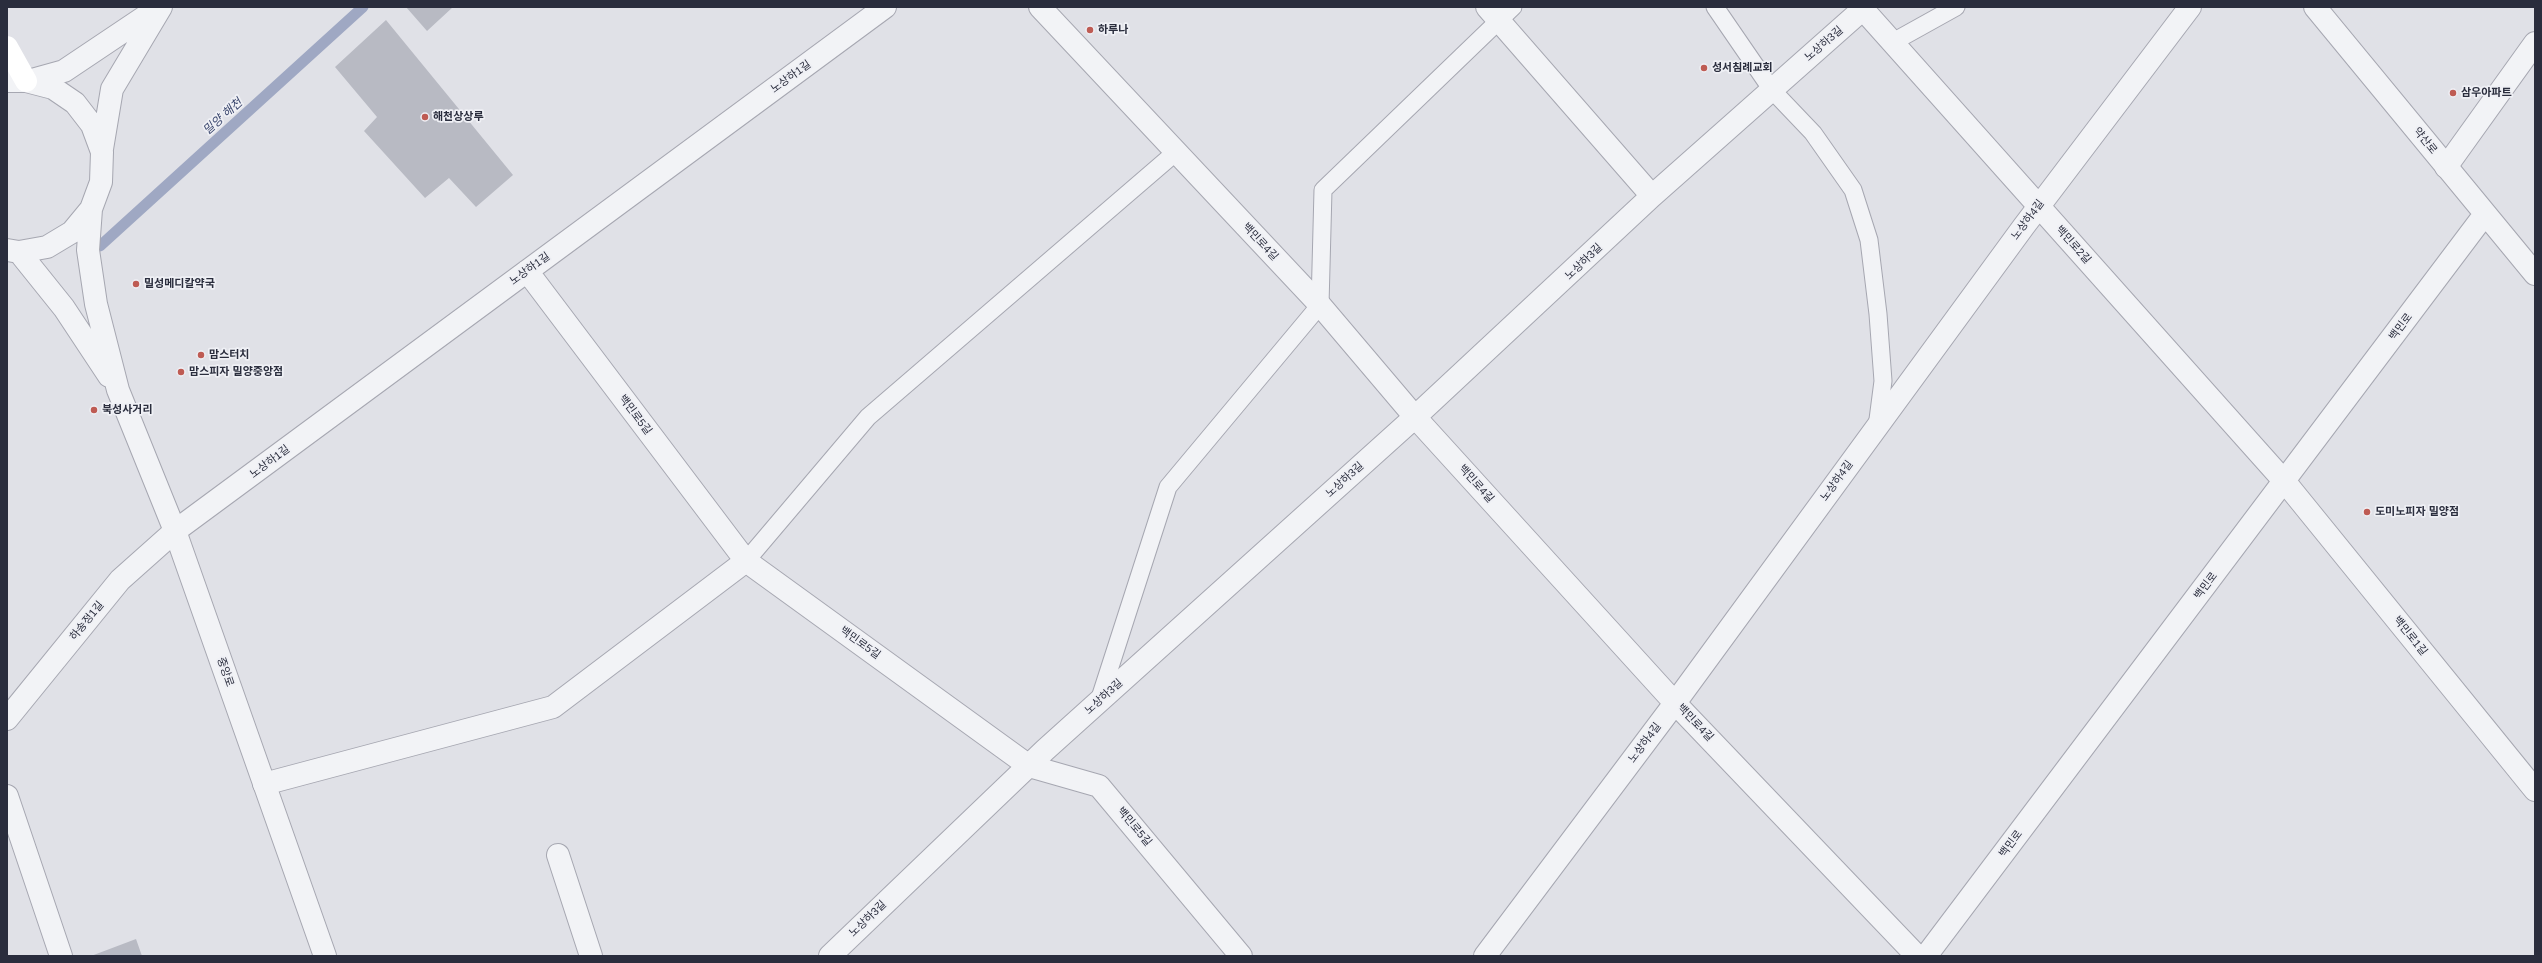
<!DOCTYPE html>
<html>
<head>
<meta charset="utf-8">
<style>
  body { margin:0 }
  #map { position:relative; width:2542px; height:963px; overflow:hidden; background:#e0e1e7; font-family:Helvetica,sans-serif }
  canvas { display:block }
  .frame { position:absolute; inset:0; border:8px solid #2a2d3d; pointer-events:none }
</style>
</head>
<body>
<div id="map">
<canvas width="2542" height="963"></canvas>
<div class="frame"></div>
</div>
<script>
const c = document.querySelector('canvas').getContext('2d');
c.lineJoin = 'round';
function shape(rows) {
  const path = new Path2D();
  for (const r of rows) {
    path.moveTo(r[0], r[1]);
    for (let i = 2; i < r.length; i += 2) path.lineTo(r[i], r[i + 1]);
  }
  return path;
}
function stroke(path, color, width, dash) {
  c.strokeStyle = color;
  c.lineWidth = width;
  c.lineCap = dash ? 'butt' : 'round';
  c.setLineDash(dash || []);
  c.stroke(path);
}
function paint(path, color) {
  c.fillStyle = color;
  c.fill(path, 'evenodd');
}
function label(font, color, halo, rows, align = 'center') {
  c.font = font + ' Helvetica,"Noto Sans KR",sans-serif';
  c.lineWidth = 3.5;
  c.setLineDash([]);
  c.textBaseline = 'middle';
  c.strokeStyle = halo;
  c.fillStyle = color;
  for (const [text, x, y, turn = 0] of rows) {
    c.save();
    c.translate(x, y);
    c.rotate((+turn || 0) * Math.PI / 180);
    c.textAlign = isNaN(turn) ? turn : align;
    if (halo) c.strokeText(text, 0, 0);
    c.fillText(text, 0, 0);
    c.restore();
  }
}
stroke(shape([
  [100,246,363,7]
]), '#9fa8c3', 11);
paint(shape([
  [406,7,453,7,427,31],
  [386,20,513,175,476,207,449,178,425,198,364,131,377,117,335,67],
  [136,939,142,956,91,956]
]), '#b8bac3');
const service = shape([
  [1715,7,1772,90,1813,133,1853,190,1869,240,1878,314,1883,381,1877,427],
  [1893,42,1956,7],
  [746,561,868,417,1176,152],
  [1099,701,1168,487,1320,305,1323,190,1513,7]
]);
const minor = shape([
  [1040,7,1320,305,1415,417,1675,703,1917,956],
  [1487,7,1652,196],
  [1861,7,2285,482,2535,790],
  [2446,167,2535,43],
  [527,271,746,561,1029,766,1099,786,1241,956],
  [7,719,120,580,175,531,885,7],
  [264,784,553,707,746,561],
  [7,796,61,956],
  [558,855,591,956],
  [830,956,1045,750,1415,417,1652,196,1863,9],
  [1485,956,1675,703,2024,226,2190,7]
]);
const tertiary = shape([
  [2315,7,2535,274],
  [7,81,26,81,53,88,75,103,92,125,102,152,101,182,91,209,72,232,47,247,19,252,7,250],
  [28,81,64,71,155,10],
  [102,149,112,89,161,7],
  [91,209,88,250,96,304,118,390,175,531,325,956],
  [19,252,64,308,109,376],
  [1926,956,2485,214]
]);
stroke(service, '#a6a7b1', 19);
stroke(minor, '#a6a7b1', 24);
stroke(tertiary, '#a6a7b1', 24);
stroke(service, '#f2f3f6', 17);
stroke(minor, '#f2f3f6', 22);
stroke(tertiary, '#f2f3f6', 22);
stroke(shape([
  [7,47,26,81]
]), '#fff', 22);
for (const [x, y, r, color] of [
  [1090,30,4,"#be5b53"],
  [1704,68,4,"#be5b53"],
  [2453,93,4,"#be5b53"],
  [425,117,4,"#be5b53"],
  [136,284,4,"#be5b53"],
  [201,355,4,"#be5b53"],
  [181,372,4,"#be5b53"],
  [94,410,4,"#be5b53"],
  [2367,512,4,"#be5b53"]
]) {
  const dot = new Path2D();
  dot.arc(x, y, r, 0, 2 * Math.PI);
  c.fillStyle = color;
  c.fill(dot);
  stroke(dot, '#eff0f5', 1.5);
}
label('bold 11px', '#2a2d3d', '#eff0f5', [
  ["하루나",1098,30],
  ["성서침례교회",1712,68],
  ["삼우아파트",2461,93],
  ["해천상상루",433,117],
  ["밀성메디칼약국",144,284],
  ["맘스터치",209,355],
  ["맘스피자 밀양중앙점",189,372],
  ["북성사거리",102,410],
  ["도미노피자 밀양점",2375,512]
], 'left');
label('11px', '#2a2d3d', '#eff0f5', [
  ["노상하3길",1824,44,-41],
  ["노상하1길",791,77,-36],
  ["약산로",2425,141,51],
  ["노상하4길",2028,220,-53],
  ["백민로4길",1260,242,47],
  ["백민로2길",2073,245,48],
  ["노상하3길",1584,262,-44],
  ["노상하1길",530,269,-36],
  ["백민로",2401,327,-53],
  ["백민로5길",635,415,53],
  ["노상하1길",270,462,-37],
  ["노상하3길",1345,480,-42],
  ["노상하4길",1837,481,-54],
  ["백민로4길",1476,484,48],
  ["백민로",2206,586,-53],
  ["하송정1길",87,621,-51],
  ["백민로1길",2410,636,51],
  ["백민로5길",860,643,36],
  ["중앙로",225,672,71],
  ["노상하3길",1104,697,-42],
  ["백민로4길",1695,723,46],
  ["노상하4길",1645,743,-53],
  ["백민로5길",1134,827,50],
  ["백민로",2011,844,-53],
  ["노상하3길",868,919,-44]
]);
label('italic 12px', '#39456c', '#eff0f5', [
  ["밀양 해천",223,117,-42]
]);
</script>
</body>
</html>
